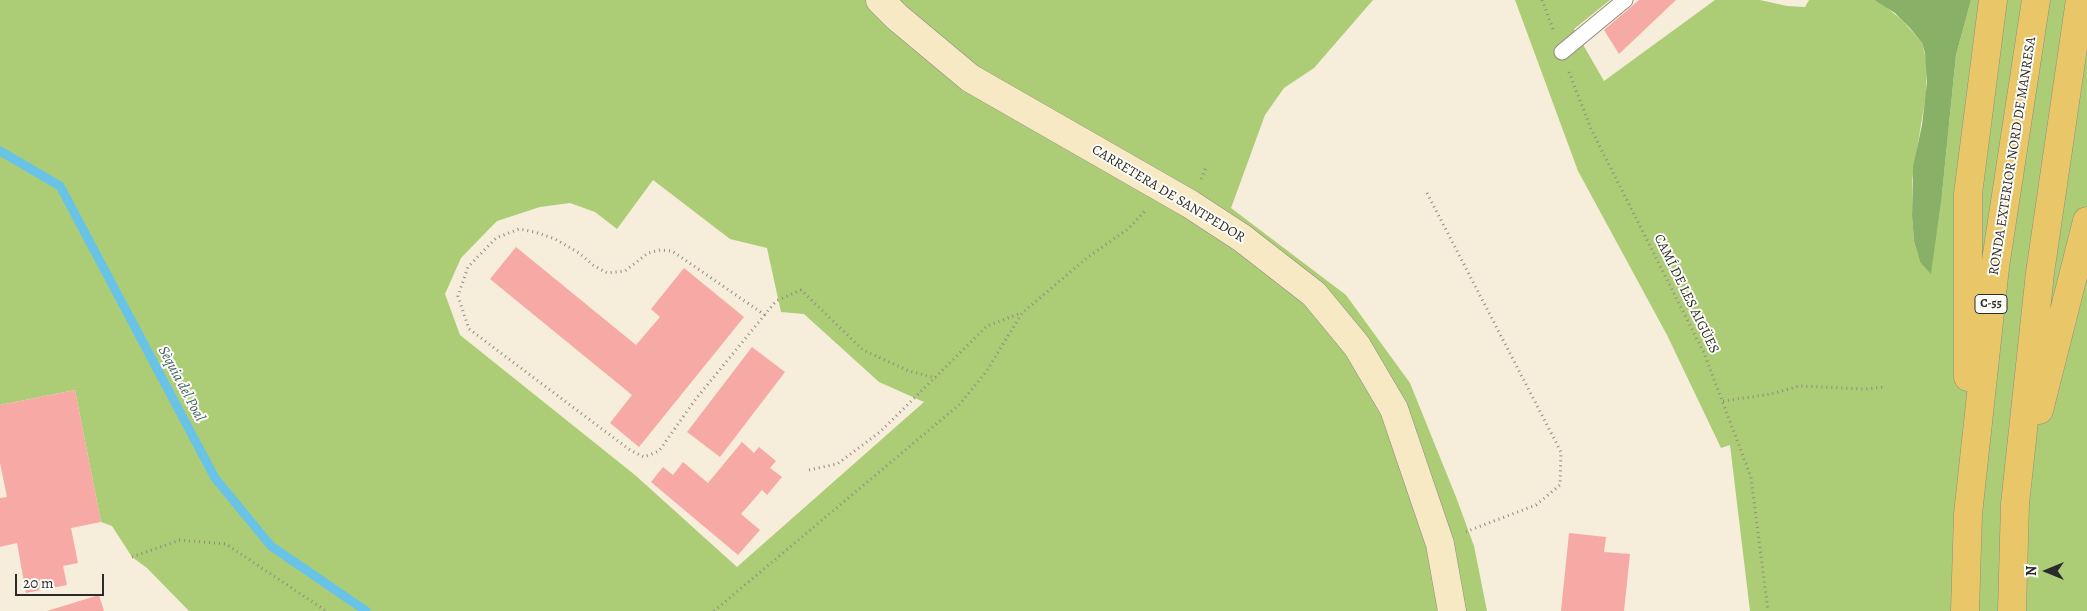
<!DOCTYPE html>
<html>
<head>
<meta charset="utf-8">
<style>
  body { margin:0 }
  #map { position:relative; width:2087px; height:611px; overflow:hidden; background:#f6edda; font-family:Alegreya,serif }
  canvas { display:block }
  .north { position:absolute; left:2022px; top:546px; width:50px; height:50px; -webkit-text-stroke:4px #fdfcf7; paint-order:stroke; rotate:270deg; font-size:14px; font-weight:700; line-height:20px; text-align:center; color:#2b2b2b }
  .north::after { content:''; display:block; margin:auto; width:18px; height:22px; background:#2b2b2b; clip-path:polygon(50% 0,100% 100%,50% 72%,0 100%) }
  .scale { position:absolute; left:15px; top:574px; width:89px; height:22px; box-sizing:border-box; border:2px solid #2b2b2b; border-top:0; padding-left:6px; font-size:15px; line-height:18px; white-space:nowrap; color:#2b2b2b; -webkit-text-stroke:4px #fdfcf7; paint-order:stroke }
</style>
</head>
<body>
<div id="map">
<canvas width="2087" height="611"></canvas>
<div class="north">N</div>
<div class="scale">20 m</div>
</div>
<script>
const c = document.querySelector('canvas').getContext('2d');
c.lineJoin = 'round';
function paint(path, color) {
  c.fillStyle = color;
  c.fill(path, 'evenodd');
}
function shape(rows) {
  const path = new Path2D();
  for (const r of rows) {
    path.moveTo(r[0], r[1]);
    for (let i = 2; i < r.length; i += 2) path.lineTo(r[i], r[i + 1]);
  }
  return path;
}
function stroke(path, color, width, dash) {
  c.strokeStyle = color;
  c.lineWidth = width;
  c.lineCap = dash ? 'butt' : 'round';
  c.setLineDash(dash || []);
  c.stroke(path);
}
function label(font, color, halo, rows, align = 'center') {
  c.font = font + ' Alegreya,serif';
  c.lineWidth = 4;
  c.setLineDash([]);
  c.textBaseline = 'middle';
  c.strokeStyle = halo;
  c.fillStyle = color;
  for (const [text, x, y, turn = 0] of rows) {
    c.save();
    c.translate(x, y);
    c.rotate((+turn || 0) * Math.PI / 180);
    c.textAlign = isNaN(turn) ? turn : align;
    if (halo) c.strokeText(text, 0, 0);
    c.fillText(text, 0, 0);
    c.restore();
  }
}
paint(shape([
  [0,0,1373,0,1314,68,1284,88,1265,115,1231,208,1346,295,1410,383,1456,497,1474,546,1487,611,189,611,147,568,132,557,112,526,101,522,75,390,0,405],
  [653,180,730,239,767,248,781,312,804,314,879,382,924,402,737,567,635,475,460,335,445,294,461,258,497,221,540,207,570,203,595,212,617,229],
  [1515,0,1610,0,1574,29,1604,81,1715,0,1760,0,1787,6,1805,7,1809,0,1874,0,1886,7,1902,20,1922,43,1927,63,1926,94,1912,180,1912,216,1914,241,1920,262,1942,194,1956,55,1971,0,2087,0,2087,611,1750,611,1730,445,1721,448,1667,335,1578,171]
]), '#accd76');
paint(shape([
  [1874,0,1971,0,1956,55,1942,194,1931,274,1920,262,1914,241,1912,216,1913,167,1922,125,1927,82,1925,53,1922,43,1909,27,1895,13]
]), '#89b067');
stroke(shape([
  [0,151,60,186,215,478,271,546,366,611]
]), '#68c3e6', 9);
paint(shape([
  [1639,0,1676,0,1619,54,1604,30],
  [516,247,636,345,660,317,651,309,684,268,744,317,639,447,610,423,632,395,490,279],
  [752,347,785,372,720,457,687,432],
  [75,390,101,522,71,528,78,563,63,566,67,585,26,593,17,543,0,547,0,498,7,497,0,463,0,405],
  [742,442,754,453,759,447,776,461,770,468,782,477,767,495,762,490,741,514,760,530,738,555,651,482,663,467,673,475,683,462,708,483],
  [1569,533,1606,537,1604,552,1630,554,1624,611,1561,611],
  [99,595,104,611,47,611]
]), '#f7aaa5');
const lane = shape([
  [1562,52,1625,0]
]);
const secondary = shape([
  [880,0,897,17,970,78,1190,204,1242,238,1314,294,1357,346,1394,409,1440,544,1452,611]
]);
const highway = shape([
  [1968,377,1968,194,1993,0],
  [2039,410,2087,221],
  [1965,611,1968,514,1995,267,2036,0],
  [2012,611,2015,504,2040,273,2080,0]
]);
stroke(lane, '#908c82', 17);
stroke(secondary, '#908c82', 29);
stroke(highway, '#908c82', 29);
stroke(shape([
  [1542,0,1553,29],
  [1569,72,1591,129,1704,353,1751,477,1768,611],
  [1201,179,1207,165],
  [1427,193,1561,452,1560,485,1536,505,1465,532],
  [765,315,672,251,660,250,648,253,625,271,607,273,593,265,579,253,555,239,535,232,519,229,496,238,468,267,458,296,469,329,630,450,644,457,659,451,695,400,776,301,801,290,863,350,909,371,936,378],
  [1723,401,1771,394,1799,386,1865,389,1885,387],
  [809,470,837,464,880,432,987,326,1021,313],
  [132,557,180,540,226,544,326,611],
  [714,611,960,404,986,372,1022,313,1088,257,1128,229,1145,211]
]), '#908c82', 3, [1, 4]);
stroke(lane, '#fff', 15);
stroke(secondary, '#f6e9c3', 28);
stroke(highway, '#e9c769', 28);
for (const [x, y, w] of [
  [1991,304,32]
]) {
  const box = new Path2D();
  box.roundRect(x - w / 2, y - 9.5, w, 19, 4);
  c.fillStyle = '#fdfcf7';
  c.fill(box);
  stroke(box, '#2b2b2b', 1);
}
label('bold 12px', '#2b2b2b', null, [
  ["C-55",1991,304]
]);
label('14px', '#2b2b2b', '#fdfcf7', [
  ["RONDA EXTERIOR NORD DE MANRESA",2013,156,-81],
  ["CARRETERA DE SANTPEDOR",1168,194,31],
  ["CAMÍ DE LES AIGÜES",1686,294,64]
]);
label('italic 15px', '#40606c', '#fdfcf7', [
  ["Sèquia del Poal",181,384,62]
]);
</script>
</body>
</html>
